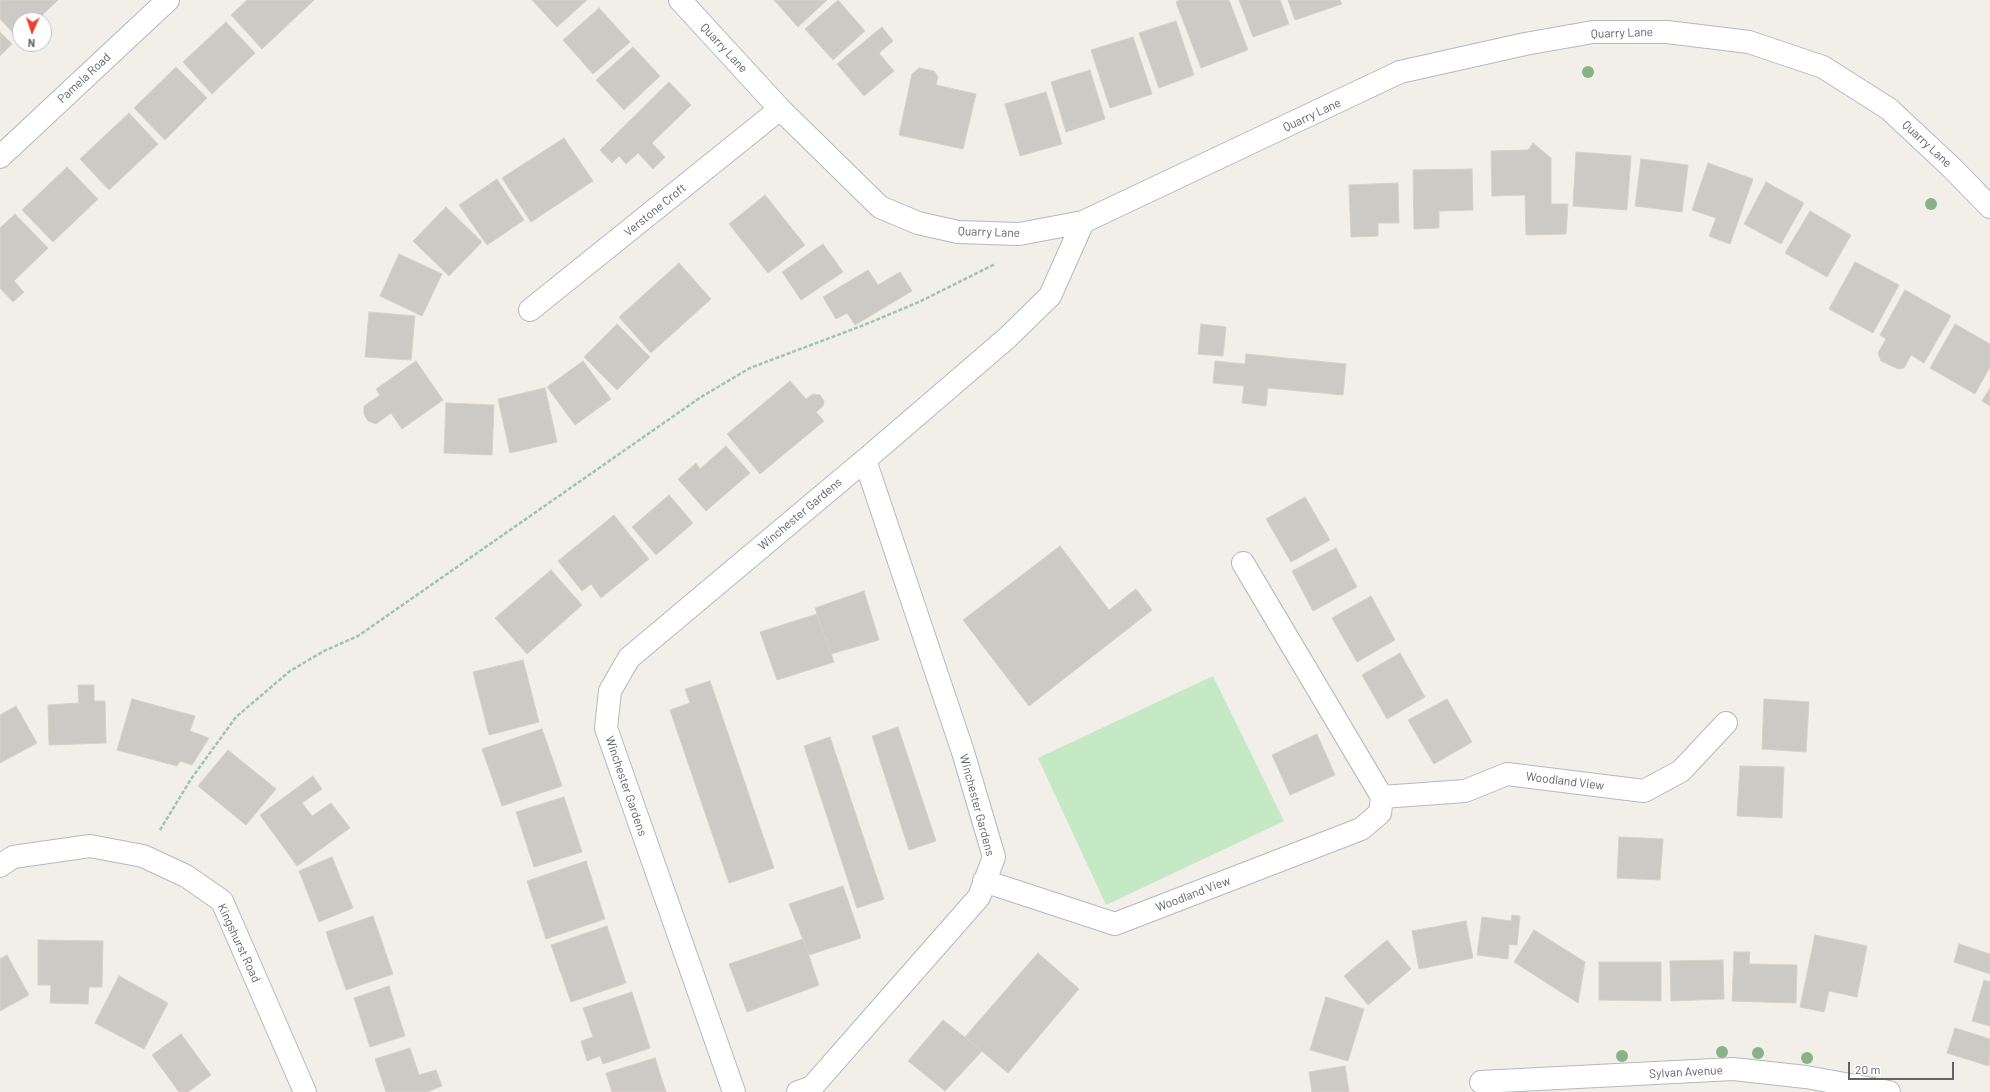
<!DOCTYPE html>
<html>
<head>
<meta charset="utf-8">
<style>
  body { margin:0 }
  #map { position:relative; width:1990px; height:1092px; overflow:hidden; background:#f1efe8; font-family:Barlow,sans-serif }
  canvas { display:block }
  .north { position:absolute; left:12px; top:12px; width:40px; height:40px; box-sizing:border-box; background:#fff; border:1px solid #bfc1c3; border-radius:50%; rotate:183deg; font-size:11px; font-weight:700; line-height:16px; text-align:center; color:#5f6368 }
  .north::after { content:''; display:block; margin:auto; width:14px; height:18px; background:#ea4335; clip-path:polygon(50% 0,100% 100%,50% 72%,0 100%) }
  .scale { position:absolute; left:1848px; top:1062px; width:106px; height:18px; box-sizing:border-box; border:2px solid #5f6368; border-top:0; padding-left:5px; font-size:12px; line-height:14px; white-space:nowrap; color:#5f6368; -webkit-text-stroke:3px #fff; paint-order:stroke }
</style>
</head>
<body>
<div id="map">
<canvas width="1990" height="1092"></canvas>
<div class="north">N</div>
<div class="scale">20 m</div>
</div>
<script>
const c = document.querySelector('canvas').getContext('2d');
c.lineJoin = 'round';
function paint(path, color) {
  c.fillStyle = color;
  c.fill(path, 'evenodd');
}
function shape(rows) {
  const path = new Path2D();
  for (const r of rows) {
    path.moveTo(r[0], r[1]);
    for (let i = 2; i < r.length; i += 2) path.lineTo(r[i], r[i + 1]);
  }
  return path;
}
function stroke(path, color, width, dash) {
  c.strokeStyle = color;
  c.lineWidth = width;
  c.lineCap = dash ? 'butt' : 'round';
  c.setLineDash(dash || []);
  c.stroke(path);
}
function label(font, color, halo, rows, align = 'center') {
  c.font = font + ' Barlow,sans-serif';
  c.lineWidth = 3.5;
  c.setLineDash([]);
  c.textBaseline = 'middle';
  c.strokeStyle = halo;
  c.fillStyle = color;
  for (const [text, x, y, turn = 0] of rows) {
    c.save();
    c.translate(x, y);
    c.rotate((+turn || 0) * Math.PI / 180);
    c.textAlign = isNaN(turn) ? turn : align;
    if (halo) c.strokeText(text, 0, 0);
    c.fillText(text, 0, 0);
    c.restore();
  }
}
paint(shape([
  [1213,676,1284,821,1106,905,1038,758]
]), '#c5e8c5');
const building = shape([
  [0,0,58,0,37,20,20,20,20,36,18,38,0,19,0,0],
  [247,0,314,0,262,49,231,15,247,0],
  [532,0,587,0,557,27,532,0],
  [774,0,827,0,798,27,774,0],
  [838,0,865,31,833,60,805,29,838,0],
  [1180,0,1229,0,1248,50,1201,68,1176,2,1180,0],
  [1239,0,1280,0,1289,24,1253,37,1239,0],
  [1288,0,1340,0,1342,4,1295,20,1288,0],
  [599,8,630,42,593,74,563,40,599,8],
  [1176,21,1194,75,1159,88,1139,33,1176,21],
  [226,22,255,53,212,94,183,62,226,22],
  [882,27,893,41,879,53,894,71,864,96,837,64,882,27],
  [0,32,12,44,0,56,0,32],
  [1133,37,1152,94,1110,108,1091,50,1133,37],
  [633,47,660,76,624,110,596,80,633,47],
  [176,67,207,98,165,140,134,108,176,67],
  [919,68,934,71,938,77,936,85,976,94,963,149,899,135,912,74,919,68],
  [1090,70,1105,119,1066,132,1051,82,1090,70],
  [669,82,691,105,652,143,665,157,653,169,638,153,626,164,619,156,612,163,600,150,669,82],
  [1046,92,1062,144,1020,156,1005,104,1046,92],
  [129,113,158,144,109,190,80,159,129,113],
  [564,138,593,181,531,222,502,178,564,138],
  [1533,143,1551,158,1551,204,1568,204,1566,234,1526,235,1525,195,1492,196,1491,151,1528,150,1533,143],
  [1576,152,1631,156,1627,210,1573,206,1576,152],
  [1641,159,1688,165,1682,212,1635,206,1641,159],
  [1708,163,1753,179,1730,244,1709,236,1716,218,1692,210,1708,163],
  [67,167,98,199,53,242,22,210,67,167],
  [1472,169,1473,210,1439,211,1439,228,1414,229,1413,170,1472,169],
  [497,179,524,220,487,245,459,205,497,179],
  [1766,182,1804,203,1781,244,1744,224,1766,182],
  [1398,183,1399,223,1378,223,1378,236,1351,237,1349,185,1398,183],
  [765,195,805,245,768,273,729,224,765,195],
  [446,207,482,242,449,276,413,241,446,207],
  [1810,211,1851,235,1827,277,1785,253,1810,211],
  [15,214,48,248,14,281,24,292,13,302,0,288,0,228,15,214],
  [823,244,843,272,801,300,782,272,823,244],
  [399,254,442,274,422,316,380,296,399,254],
  [1855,262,1899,285,1873,333,1829,309,1855,262],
  [679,263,711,299,651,353,619,317,679,263],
  [868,270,878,285,900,272,912,291,855,325,847,313,836,319,823,297,868,270],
  [1905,290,1951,316,1924,363,1911,355,1904,368,1898,369,1881,361,1878,353,1886,339,1880,335,1905,290],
  [369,312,415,316,411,360,365,357,369,312],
  [617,324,650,357,617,390,584,357,617,324],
  [1201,324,1226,327,1223,356,1198,354,1201,324],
  [1955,324,1990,344,1990,367,1975,394,1930,368,1955,324],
  [1246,354,1346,364,1343,395,1268,388,1266,406,1242,403,1244,386,1213,383,1215,361,1245,364,1246,354],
  [416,361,443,400,402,429,391,413,376,424,368,421,364,414,364,406,380,395,376,389,416,361],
  [583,361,611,399,575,425,547,387,583,361],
  [790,381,806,399,813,394,820,395,824,401,823,406,816,412,824,421,760,474,727,434,790,381],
  [545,388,557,442,510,453,498,399,545,388],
  [1990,388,1990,406,1982,401,1990,388],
  [446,403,494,405,492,455,444,453,446,403],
  [726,446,750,473,706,511,678,479,696,463,700,469,726,446],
  [669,495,693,523,656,555,632,527,669,495],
  [1305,497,1330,540,1291,562,1266,519,1305,497],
  [614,515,649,559,601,598,591,584,582,591,558,561,614,515],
  [1060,546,1109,610,1136,589,1152,610,1029,706,963,620,1060,546],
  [1336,548,1357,587,1313,611,1292,571,1336,548],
  [551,570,582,605,527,654,495,618,551,570],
  [864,591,879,640,831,654,815,608,864,591],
  [1371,596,1395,640,1357,662,1332,618,1371,596],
  [817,614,834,662,777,680,760,632,817,614],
  [1400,653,1425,697,1387,719,1362,675,1400,653],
  [523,660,539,722,489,735,473,672,523,660],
  [710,681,774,868,729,883,670,710,690,703,685,689,710,681],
  [78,685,94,685,94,701,105,701,106,743,49,745,48,705,79,703,78,685],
  [132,699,195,716,190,731,209,738,192,765,180,761,177,766,117,750,132,699],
  [1447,699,1472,742,1434,764,1408,720,1447,699],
  [1764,699,1809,702,1806,752,1762,749,1764,699],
  [16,706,37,743,0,763,0,715,16,706],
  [898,727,936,841,909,850,872,736,898,727],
  [542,729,562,786,502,806,482,749,542,729],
  [1317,734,1335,775,1290,795,1272,755,1317,734],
  [830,737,884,899,857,908,804,746,830,737],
  [228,750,276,789,246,825,198,786,228,750],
  [1740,766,1784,767,1782,818,1737,816,1740,766],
  [313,776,322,789,302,803,312,816,331,803,350,828,297,866,260,815,313,776],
  [564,797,582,852,534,867,516,812,564,797],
  [1619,837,1663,839,1660,880,1617,878,1619,837],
  [332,857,353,908,319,922,299,871,332,857],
  [586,861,605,919,546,939,527,881,586,861],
  [843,886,861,938,809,955,789,904,843,886],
  [1512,915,1520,916,1517,945,1509,944,1508,959,1477,955,1482,917,1511,921,1512,915],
  [373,916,393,974,346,990,326,932,373,916],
  [1466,921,1473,958,1419,969,1412,931,1466,921],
  [607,926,626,983,571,1002,551,945,607,926],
  [1534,930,1585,962,1578,1003,1514,962,1534,930],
  [1815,935,1867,946,1857,997,1829,991,1824,1012,1800,1007,1815,935],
  [803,939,819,985,747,1012,729,964,803,939],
  [38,940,103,941,102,987,89,987,88,1004,50,1003,51,985,38,985,38,940],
  [1387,940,1411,969,1368,1005,1344,976,1387,940],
  [1959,944,1990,954,1990,974,1954,962,1959,944],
  [1734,952,1750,952,1749,964,1797,965,1796,1003,1732,1001,1734,952],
  [1038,953,1079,989,1008,1073,965,1037,1038,953],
  [7,955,29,995,0,1011,0,959,7,955],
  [1723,960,1724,999,1671,1001,1670,961,1723,960],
  [1599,962,1661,962,1661,1001,1599,1000,1599,962],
  [119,976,168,1003,144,1049,95,1023,119,976],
  [1984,980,1990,982,1990,1026,1972,1021,1984,980],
  [389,986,405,1036,370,1047,354,998,389,986],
  [632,992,650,1048,603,1064,600,1056,587,1061,581,1041,593,1037,583,1008,632,992],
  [1326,997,1364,1009,1348,1061,1310,1050,1326,997],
  [943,1020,982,1051,945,1091,908,1061,943,1020],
  [1955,1028,1990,1039,1989,1066,1947,1053,1955,1028],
  [181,1034,211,1075,188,1092,179,1092,152,1055,181,1034],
  [410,1048,419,1075,436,1070,442,1086,427,1092,386,1092,375,1059,410,1048],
  [655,1058,666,1092,612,1092,606,1073,655,1058],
  [1345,1066,1349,1092,1312,1092,1309,1072,1345,1066]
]);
paint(building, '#cccac5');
stroke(building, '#d6d1c6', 1);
const street = shape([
  [680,0,780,109,880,207,918,223,958,232,1019,234,1083,222,1400,72,1525,44,1593,32,1667,32,1749,42,1823,67,1889,109,1952,168,1990,207],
  [0,157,168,0],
  [530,310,780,109],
  [1382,797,1465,791,1507,774,1644,791,1681,771,1726,723],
  [0,866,13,857,90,846,143,856,186,876,222,901,305,1092],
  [984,881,1115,924,1361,829,1380,813,1382,797,1243,563],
  [1481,1082,1733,1069,1806,1077,1889,1092],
  [734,1092,606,728,610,691,629,658,865,460],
  [798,1092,812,1087,979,897,994,857,963,752,865,460,1007,338,1050,296,1083,222]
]);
stroke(street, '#b5b8bc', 24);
stroke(shape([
  [160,830,191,779,236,717,290,671,324,651,358,636,701,397,750,368,864,325,919,302,995,264]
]), '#9cc7a9', 2.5, [4, 2]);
stroke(street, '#fff', 22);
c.fillStyle = '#89b387';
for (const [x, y] of [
  [1588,72],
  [1931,204],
  [1722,1052],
  [1758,1053],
  [1622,1056],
  [1807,1058]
]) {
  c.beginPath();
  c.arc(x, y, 6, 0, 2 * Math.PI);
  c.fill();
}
label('12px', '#5f6368', '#fff', [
  ["Quarry Lane",1622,33,-2],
  ["Quarry Lane",724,48,47],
  ["Pamela Road",84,78,-43],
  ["Quarry Lane",1312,115,-25],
  ["Quarry Lane",1927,144,43],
  ["Verstone Croft",655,210,-39],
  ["Quarry Lane",989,232,2],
  ["Winchester Gardens",800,514,-40],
  ["Woodland View",1565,781,7],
  ["Winchester Gardens",626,786,71],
  ["Winchester Gardens",977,805,75],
  ["Woodland View",1193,894,-21],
  ["Kingshurst Road",239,943,65],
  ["Sylvan Avenue",1686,1072,-3]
]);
</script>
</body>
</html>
